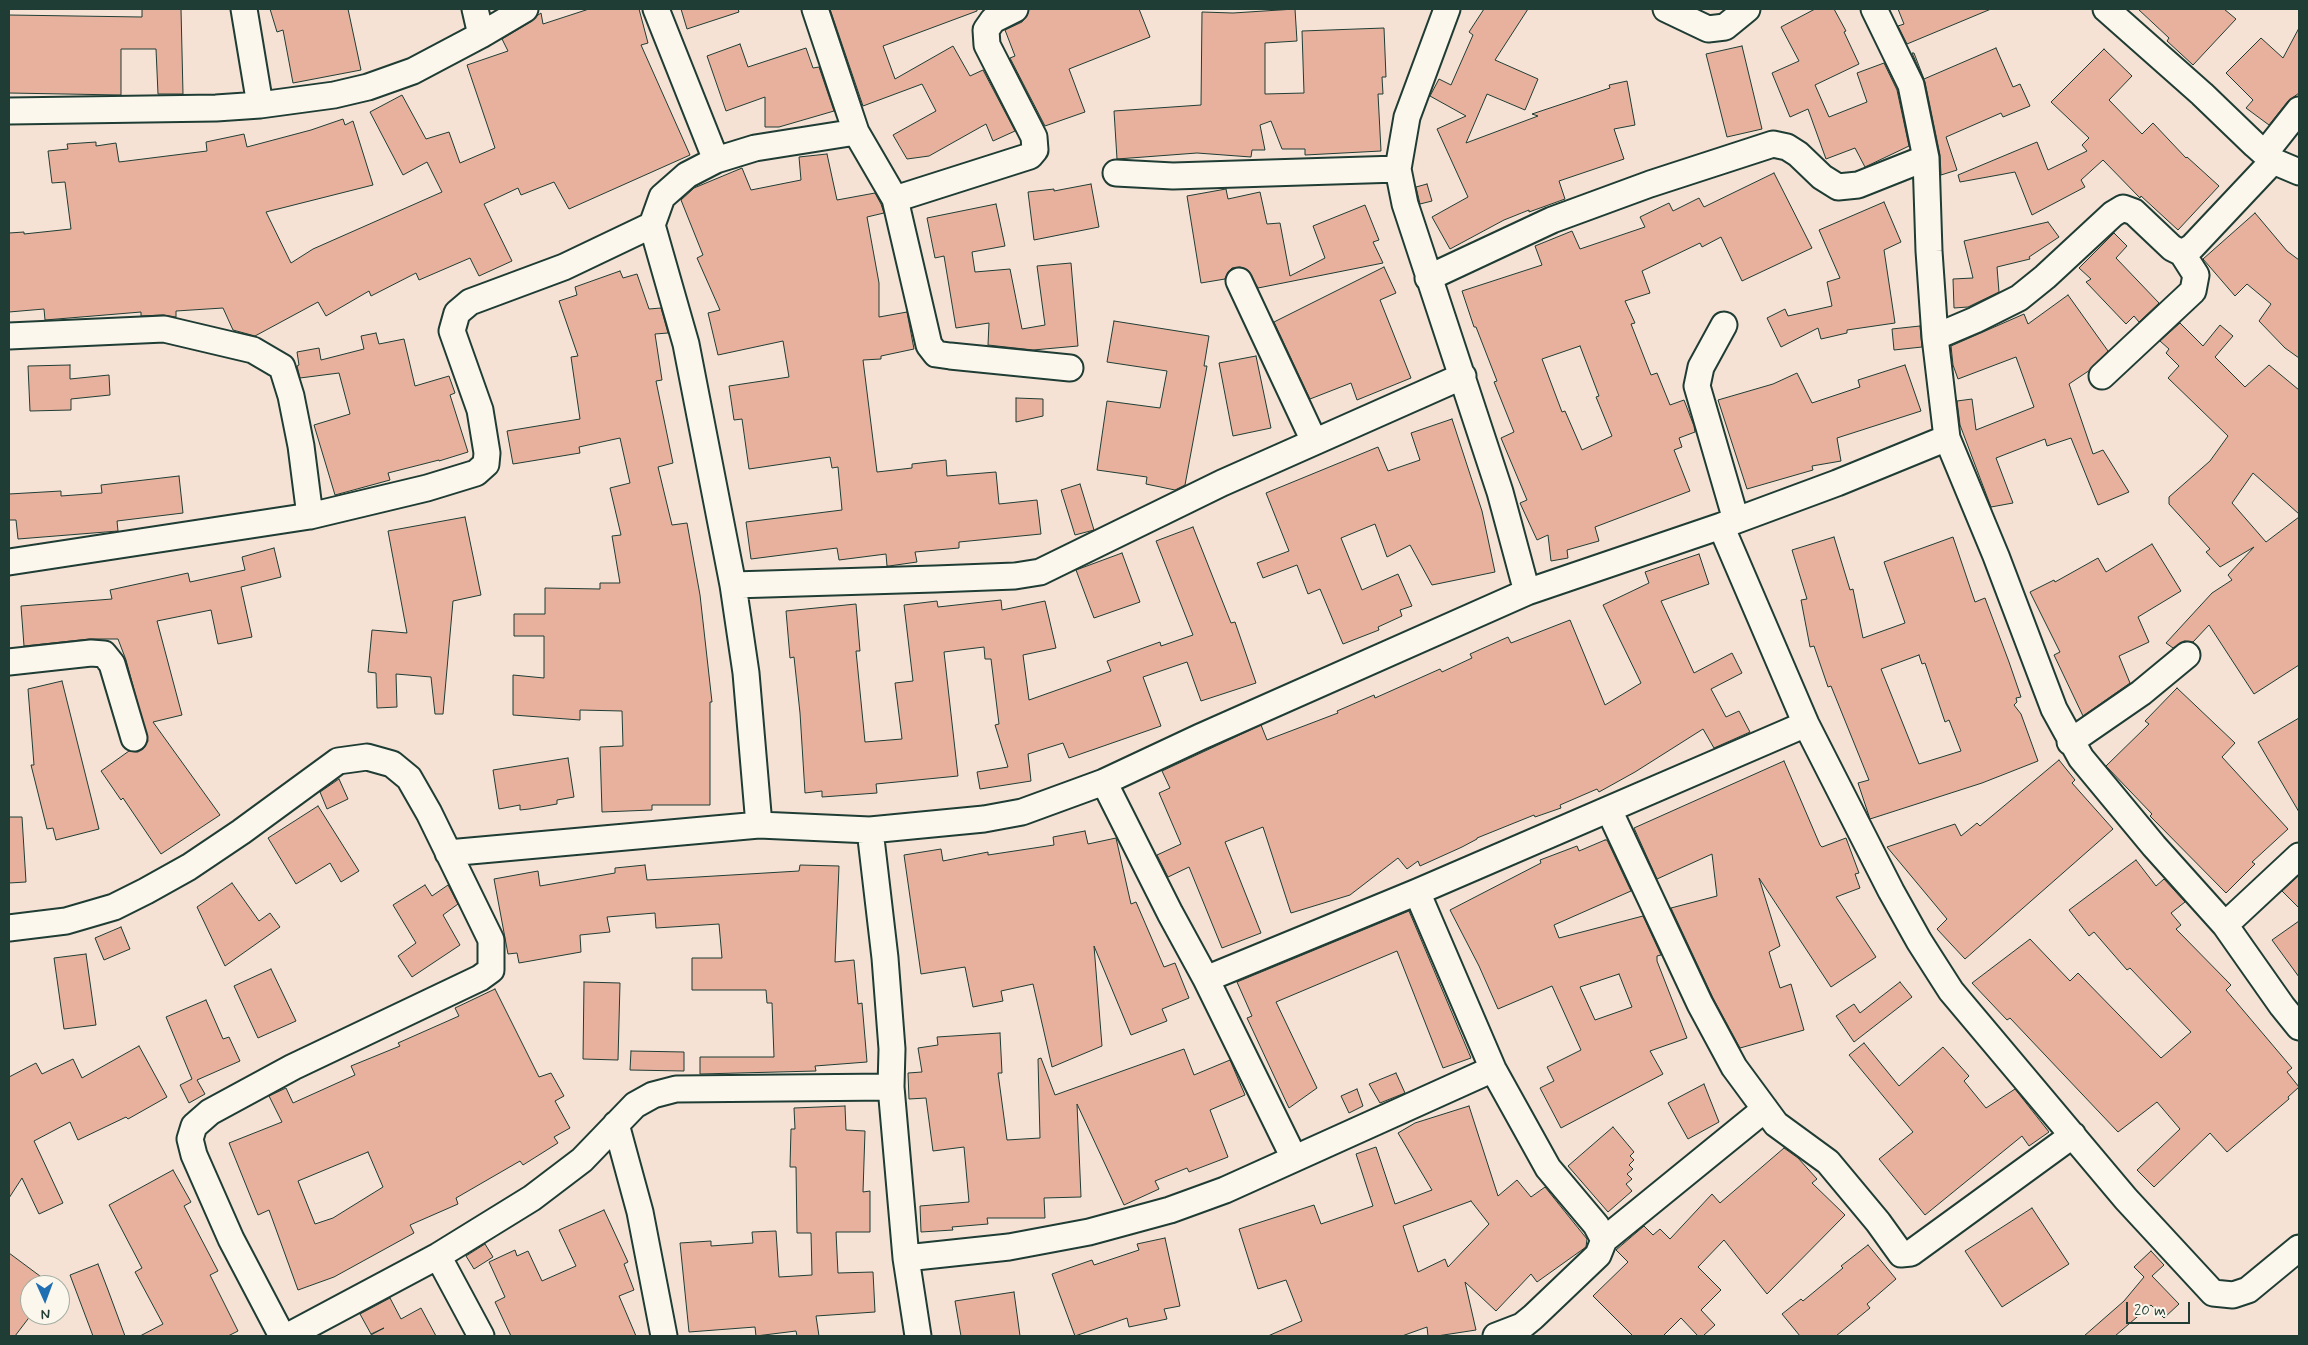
<!DOCTYPE html>
<html>
<head>
<meta charset="utf-8">
<style>
  body { margin:0 }
  #map { position:relative; width:2308px; height:1345px; overflow:hidden; background:#f5e2d4; font-family:Mynerve,sans-serif }
  canvas { display:block }
  .frame { position:absolute; inset:0; border:10px solid #1f3d34; pointer-events:none }
  .north { position:absolute; left:20px; top:1275px; width:50px; height:50px; box-sizing:border-box; background:#fbf7ec; border:1px solid #a3ada2; border-radius:50%; rotate:178deg; font-size:14px; font-weight:700; line-height:20px; text-align:center; color:#1f3d34 }
  .north::after { content:''; display:block; margin:auto; width:18px; height:22px; background:#1f6fb2; clip-path:polygon(50% 0,100% 100%,50% 72%,0 100%) }
  .scale { position:absolute; left:2126px; top:1302px; width:64px; height:22px; box-sizing:border-box; border:2px solid #1f3d34; border-top:0; padding-left:6px; font-size:15px; line-height:18px; white-space:nowrap; color:#1f3d34; -webkit-text-stroke:4px #fbf7ec; paint-order:stroke }
</style>
</head>
<body>
<div id="map">
<canvas width="2308" height="1345"></canvas>
<div class="frame"></div>
<div class="north">N</div>
<div class="scale">20 m</div>
</div>
<script>
const c = document.querySelector('canvas').getContext('2d');
c.lineJoin = 'round';
function paint(path, color) {
  c.fillStyle = color;
  c.fill(path, 'evenodd');
}
function shape(rows) {
  const path = new Path2D();
  for (const r of rows) {
    path.moveTo(r[0], r[1]);
    for (let i = 2; i < r.length; i += 2) path.lineTo(r[i], r[i + 1]);
  }
  return path;
}
function stroke(path, color, width, dash) {
  c.strokeStyle = color;
  c.lineWidth = width;
  c.lineCap = dash ? 'butt' : 'round';
  c.setLineDash(dash || []);
  c.stroke(path);
}
const building = shape([
  [142,9,181,9,183,94,158,94,156,49,121,49,121,95,9,93,9,15,142,17,142,9],
  [270,9,348,9,361,70,293,83,283,30,277,32,270,9],
  [589,9,639,9,648,43,641,45,690,155,569,209,554,182,521,195,518,188,484,204,512,261,479,276,470,258,419,280,416,273,371,296,369,291,326,316,318,302,255,336,233,330,223,308,176,311,176,317,163,315,141,316,141,312,45,320,44,309,9,312,9,233,24,232,24,234,71,229,65,182,52,183,48,151,68,149,67,144,96,142,96,146,116,143,119,162,207,151,206,142,244,134,247,147,311,130,343,119,345,125,353,121,373,185,266,212,291,263,313,249,442,192,427,162,403,175,370,112,402,95,426,139,449,132,460,163,495,148,467,65,508,51,502,39,532,21,538,15,541,13,543,24,589,9],
  [681,9,738,9,739,12,687,29,681,9],
  [830,9,977,9,977,11,883,46,895,79,953,46,970,76,983,70,1015,131,993,141,986,124,929,156,907,159,893,135,936,111,922,84,863,106,830,9],
  [1029,9,1139,9,1150,37,1069,69,1085,112,1045,126,1010,58,1015,56,1005,30,1022,22,1027,16,1029,9],
  [1295,9,1297,41,1265,43,1265,94,1304,93,1302,31,1384,28,1386,77,1382,77,1383,94,1378,94,1381,151,1305,155,1305,149,1282,149,1271,121,1260,125,1265,150,1252,150,1251,157,1197,153,1117,159,1114,111,1201,105,1202,12,1233,13,1295,9],
  [1484,9,1528,9,1495,60,1538,79,1525,110,1487,94,1466,143,1538,116,1532,114,1610,88,1609,85,1627,81,1635,125,1614,129,1624,159,1559,181,1565,199,1529,212,1529,210,1504,220,1450,249,1432,217,1468,197,1437,129,1466,116,1430,96,1439,79,1451,85,1473,35,1469,32,1484,9],
  [1815,9,1834,9,1846,31,1844,32,1859,64,1815,85,1829,117,1867,102,1857,73,1884,63,1897,90,1909,146,1865,167,1855,148,1826,159,1808,109,1790,117,1772,73,1799,61,1781,27,1815,9],
  [1898,9,1991,9,1907,44,1898,26,1904,24,1898,9],
  [2138,9,2224,9,2236,19,2193,65,2167,41,2169,38,2138,9],
  [2299,28,2299,93,2288,101,2269,125,2246,108,2253,100,2226,73,2261,38,2283,58,2299,28],
  [740,44,748,67,806,48,813,68,819,67,834,111,779,127,765,127,765,97,726,111,707,56,740,44],
  [1742,46,1762,129,1727,137,1706,54,1742,46],
  [1996,48,2013,87,2020,84,2030,106,2003,117,2001,113,1946,137,1957,170,1941,175,1940,155,1925,82,1912,53,1914,53,1924,79,1996,48],
  [2104,49,2132,76,2109,100,2142,134,2153,123,2186,158,2187,157,2219,186,2178,230,2141,196,2140,198,2103,160,2081,180,2085,187,2032,215,2015,172,1960,182,1958,175,2037,142,2048,170,2087,151,2082,145,2089,138,2051,102,2104,49],
  [827,154,837,200,875,193,881,204,884,213,867,217,879,283,879,317,907,312,914,349,881,356,881,359,863,360,877,472,912,468,912,464,946,460,947,476,996,472,999,504,1037,500,1041,534,959,542,959,548,915,552,917,562,889,566,887,566,886,554,839,560,837,548,751,559,746,522,842,510,838,467,832,468,830,457,749,469,742,419,734,420,729,386,789,377,783,341,718,355,708,313,720,310,697,258,703,255,681,200,694,188,742,168,751,190,801,180,799,157,827,154],
  [1774,173,1812,248,1742,281,1721,237,1702,247,1700,243,1642,271,1650,293,1625,301,1635,323,1631,324,1651,375,1657,373,1670,405,1684,400,1694,426,1695,432,1679,438,1682,447,1674,450,1690,491,1595,527,1599,541,1567,550,1568,558,1551,561,1548,535,1537,540,1520,503,1527,500,1501,438,1514,432,1494,382,1497,381,1476,327,1474,327,1462,291,1542,265,1535,246,1572,231,1580,249,1645,227,1640,217,1669,203,1673,211,1699,198,1704,207,1774,173],
  [1580,346,1599,396,1596,397,1612,436,1582,450,1565,411,1562,412,1542,359,1580,346],
  [1091,184,1099,227,1034,240,1028,192,1054,189,1054,191,1091,184],
  [1427,184,1432,201,1420,204,1416,187,1427,184],
  [1226,189,1228,199,1260,192,1267,224,1280,223,1290,276,1325,258,1313,226,1365,205,1379,240,1373,242,1383,263,1258,288,1248,270,1240,267,1232,268,1228,272,1225,279,1201,283,1187,196,1226,189],
  [1884,202,1901,242,1884,250,1895,323,1847,330,1847,333,1821,339,1818,328,1781,347,1767,318,1785,309,1788,316,1832,306,1827,282,1840,278,1819,230,1884,202],
  [996,204,1005,246,972,252,975,272,1010,269,1022,329,1045,325,1037,266,1071,263,1078,346,1033,350,988,345,989,323,956,328,944,256,935,258,927,218,996,204],
  [2255,213,2287,251,2299,260,2299,358,2285,348,2259,321,2271,304,2247,284,2235,296,2203,259,2255,213],
  [2048,222,2059,237,2029,257,2030,259,1997,267,1999,292,1968,307,1954,308,1953,279,1973,278,1964,241,2048,222],
  [2114,233,2127,246,2116,258,2159,303,2139,322,2134,316,2126,324,2086,282,2091,279,2079,268,2114,233],
  [1384,267,1396,293,1380,300,1411,378,1357,400,1351,383,1310,399,1274,322,1384,267],
  [620,271,623,278,637,274,649,309,661,308,668,333,655,334,662,380,656,381,673,463,658,467,672,525,687,523,700,595,712,702,710,702,710,805,652,805,652,810,602,812,600,747,623,746,622,711,580,710,580,720,513,715,513,675,544,678,544,636,514,636,514,614,545,614,545,588,600,589,600,583,620,583,612,536,621,535,610,488,630,483,620,438,579,447,580,453,513,464,507,431,580,419,571,357,578,356,559,301,577,295,575,287,620,271],
  [2068,295,2108,351,2090,370,2069,384,2093,454,2103,450,2129,492,2098,505,2071,438,2047,446,2045,439,1996,458,2013,503,1991,507,1960,425,1957,401,1972,399,1976,430,2034,407,2016,357,1958,379,1953,365,1951,346,2024,314,2028,324,2068,295],
  [1114,321,1209,336,1204,366,1207,366,1185,485,1175,490,1146,484,1147,477,1097,470,1107,401,1160,408,1167,371,1107,362,1114,321],
  [2180,323,2203,346,2220,325,2233,336,2215,357,2245,387,2269,365,2299,390,2299,514,2253,473,2232,503,2266,542,2299,517,2299,665,2254,694,2209,625,2193,642,2184,641,2173,648,2166,643,2212,593,2232,580,2228,575,2254,547,2220,567,2206,552,2210,549,2169,504,2169,497,2210,461,2228,436,2168,378,2179,366,2166,353,2169,349,2160,341,2180,323],
  [1920,326,1922,347,1894,350,1892,329,1920,326],
  [376,333,379,344,404,339,415,386,449,376,455,393,450,395,468,452,439,461,439,460,388,473,390,480,335,495,314,425,350,414,339,373,300,378,297,366,299,365,297,352,319,348,321,360,364,349,361,336,376,333],
  [1256,356,1271,428,1233,436,1219,363,1256,356],
  [70,365,70,379,109,375,110,395,71,399,71,410,30,411,28,366,70,365],
  [1905,365,1921,411,1837,438,1841,461,1812,466,1813,470,1747,489,1718,400,1773,384,1797,373,1812,403,1860,387,1858,380,1905,365],
  [1016,398,1043,399,1043,416,1016,422,1016,398],
  [1452,419,1482,511,1495,572,1432,585,1410,545,1387,557,1375,524,1341,538,1362,590,1398,574,1412,606,1400,610,1402,616,1378,627,1379,630,1343,644,1320,589,1308,594,1297,565,1263,578,1257,563,1289,551,1266,493,1378,447,1388,471,1420,460,1411,433,1452,419],
  [179,476,183,513,117,521,118,531,18,539,16,520,9,520,9,494,61,491,61,496,102,493,101,485,179,476],
  [1080,484,1094,530,1075,535,1061,490,1080,484],
  [465,517,481,595,453,601,443,714,435,714,431,677,396,674,397,707,377,708,376,673,368,672,372,630,407,633,388,531,465,517],
  [1193,527,1231,623,1235,622,1256,683,1201,701,1187,662,1143,677,1161,726,1069,758,1063,743,1028,754,1031,781,980,789,977,772,1008,767,995,725,999,724,991,659,985,659,984,647,944,652,958,776,876,784,877,793,822,797,822,791,805,793,800,713,794,657,790,658,786,611,856,604,860,651,856,651,865,742,902,739,895,683,913,681,904,605,937,601,938,607,1001,600,1002,610,1045,601,1056,648,1023,655,1029,700,1111,671,1107,661,1160,642,1161,646,1193,635,1156,541,1193,527],
  [1834,537,1850,590,1853,589,1863,638,1905,623,1884,562,1953,537,1975,602,1985,598,2009,662,2021,697,2016,698,2017,702,2014,705,2021,714,2038,761,1982,783,1870,819,1858,783,1869,780,1831,686,1828,687,1814,646,1810,647,1801,600,1807,599,1792,550,1834,537],
  [1919,655,1922,664,1925,663,1945,722,1949,720,1961,751,1919,764,1881,669,1919,655],
  [2152,544,2181,591,2138,617,2149,642,2119,656,2130,683,2083,716,2054,655,2060,652,2030,592,2054,580,2055,582,2098,558,2106,572,2152,544],
  [274,548,281,577,241,587,252,637,218,644,211,610,157,621,182,715,153,722,220,815,161,854,123,798,121,800,101,771,129,751,138,752,144,748,148,741,126,660,118,639,90,639,24,646,21,606,112,599,110,590,188,573,190,582,245,570,242,557,274,548],
  [1122,553,1140,602,1094,618,1076,570,1122,553],
  [1699,554,1709,584,1661,601,1694,673,1732,653,1742,673,1711,689,1726,717,1739,711,1750,732,1714,748,1703,729,1635,772,1599,792,1597,789,1560,805,1561,808,1535,817,1534,815,1477,838,1477,839,1462,847,1420,866,1418,861,1407,869,1398,858,1350,895,1291,913,1263,827,1225,842,1261,933,1222,948,1189,867,1168,877,1157,855,1181,844,1159,793,1170,788,1162,771,1261,725,1267,740,1338,713,1337,711,1374,695,1375,698,1440,669,1442,672,1472,658,1470,654,1508,637,1511,643,1570,620,1605,705,1641,683,1603,605,1649,583,1645,572,1699,554],
  [62,681,99,829,56,840,53,828,47,829,31,765,34,765,28,689,62,681],
  [2177,688,2235,743,2222,757,2288,829,2252,862,2255,864,2226,893,2150,816,2152,814,2106,766,2149,724,2145,721,2177,688],
  [2299,718,2299,812,2258,742,2299,718],
  [568,758,574,797,557,800,557,804,529,809,520,810,520,805,499,809,493,770,568,758],
  [2059,760,2075,780,2072,783,2113,829,1965,959,1937,929,1947,919,1887,847,1955,824,1961,836,1977,823,1980,826,2059,760],
  [1784,761,1820,845,1822,847,1846,838,1859,873,1855,874,1860,888,1836,897,1876,957,1831,987,1759,878,1780,946,1769,952,1780,988,1791,984,1804,1030,1740,1048,1713,998,1671,908,1717,896,1712,854,1657,879,1634,828,1784,761],
  [339,779,348,799,327,809,320,792,339,779],
  [318,806,359,871,341,882,330,863,296,884,268,838,318,806],
  [9,817,22,817,26,882,9,883,9,817],
  [1085,831,1088,844,1116,838,1131,904,1136,902,1164,967,1175,963,1189,998,1162,1009,1167,1021,1131,1035,1094,946,1102,1046,1052,1067,1033,984,1001,991,1003,1001,973,1007,965,967,921,974,904,855,941,849,943,861,988,852,988,855,1054,845,1053,837,1085,831],
  [1605,840,1607,840,1631,891,1554,925,1559,938,1643,916,1661,955,1657,956,1657,961,1687,1038,1650,1051,1663,1074,1561,1128,1540,1088,1554,1081,1547,1067,1581,1050,1552,986,1498,1009,1479,966,1450,910,1541,863,1540,860,1577,846,1579,851,1605,840],
  [1619,974,1632,1007,1595,1020,1580,987,1619,974],
  [2136,860,2156,886,2164,879,2185,902,2171,913,2181,925,2176,929,2231,985,2226,990,2292,1068,2287,1072,2299,1087,2288,1097,2289,1099,2227,1152,2210,1133,2154,1187,2137,1170,2180,1129,2157,1102,2118,1132,2010,1018,2007,1020,1972,983,2030,939,2070,981,2078,973,2161,1058,2191,1032,2130,968,2127,970,2094,932,2089,936,2069,910,2136,860],
  [645,865,647,880,799,871,800,865,839,866,835,962,854,960,858,1004,862,1003,867,1062,815,1066,816,1071,700,1074,700,1057,774,1057,772,1003,767,1003,766,990,692,990,692,958,722,958,719,924,656,928,655,913,607,917,610,932,580,935,581,952,519,963,517,953,508,954,494,879,538,871,540,886,615,873,615,868,645,865],
  [2299,875,2299,908,2282,891,2299,875],
  [232,883,259,921,270,913,280,927,225,966,197,907,232,883],
  [425,885,432,896,448,885,458,904,443,915,460,945,412,977,398,956,416,943,393,905,425,885],
  [1409,911,1471,1058,1443,1068,1397,951,1276,1002,1317,1088,1289,1108,1247,1018,1252,1016,1237,982,1409,911],
  [2299,921,2299,977,2272,940,2299,921],
  [121,927,130,949,104,960,95,938,121,927],
  [86,954,96,1025,64,1029,54,958,86,954],
  [271,969,296,1021,258,1038,234,986,271,969],
  [584,982,620,983,618,1060,583,1059,584,982],
  [1900,982,1912,997,1854,1042,1836,1016,1854,1004,1860,1013,1900,982],
  [495,989,539,1077,551,1073,564,1096,555,1101,570,1128,554,1137,558,1143,523,1165,520,1161,456,1198,458,1204,410,1225,414,1233,334,1277,298,1290,269,1210,258,1215,229,1143,282,1122,269,1096,286,1088,293,1103,355,1075,351,1066,400,1046,398,1043,459,1016,455,1008,495,989],
  [368,1152,383,1187,333,1218,315,1224,298,1181,368,1152],
  [206,1000,223,1039,229,1037,240,1061,197,1080,205,1094,189,1103,180,1085,192,1079,166,1017,206,1000],
  [1000,1033,1002,1073,998,1073,1007,1140,1040,1138,1038,1059,1041,1058,1055,1095,1184,1049,1194,1075,1230,1060,1245,1095,1210,1110,1228,1157,1189,1172,1187,1168,1155,1181,1159,1189,1124,1205,1077,1104,1081,1197,1044,1198,1045,1218,987,1218,988,1224,952,1227,953,1230,921,1232,920,1206,969,1202,964,1147,933,1151,926,1098,909,1099,908,1073,922,1072,918,1048,938,1045,937,1037,1000,1033],
  [1864,1043,1899,1086,1943,1047,1969,1076,1964,1081,1986,1108,2015,1089,2049,1132,2029,1146,2022,1136,1925,1215,1879,1159,1913,1132,1849,1055,1864,1043],
  [139,1046,167,1097,128,1119,126,1117,78,1140,70,1122,34,1141,63,1203,39,1214,22,1178,9,1198,9,1077,36,1063,42,1074,73,1059,82,1078,139,1046],
  [631,1051,684,1052,684,1071,630,1070,631,1051],
  [1396,1073,1405,1093,1380,1103,1369,1084,1396,1073],
  [1704,1084,1719,1122,1688,1139,1668,1103,1704,1084],
  [1357,1089,1363,1106,1349,1113,1341,1096,1357,1089],
  [845,1106,846,1130,865,1131,863,1192,870,1191,870,1232,836,1232,838,1273,873,1272,875,1312,816,1316,819,1336,797,1336,796,1331,756,1336,755,1327,689,1332,680,1243,711,1241,711,1246,753,1243,752,1232,776,1231,779,1277,812,1275,811,1233,797,1233,796,1167,790,1167,791,1129,795,1129,794,1108,845,1106],
  [1469,1106,1498,1196,1517,1180,1531,1197,1545,1187,1587,1239,1586,1247,1537,1282,1531,1274,1496,1311,1465,1282,1476,1330,1437,1336,1428,1336,1427,1327,1402,1336,1268,1336,1302,1321,1286,1280,1258,1289,1239,1229,1314,1205,1321,1224,1373,1206,1356,1154,1376,1147,1395,1204,1432,1190,1398,1133,1415,1123,1469,1106],
  [1471,1201,1489,1224,1448,1267,1445,1259,1418,1272,1403,1226,1471,1201],
  [1613,1127,1634,1152,1630,1156,1634,1160,1629,1165,1633,1169,1627,1174,1632,1179,1626,1184,1632,1191,1608,1212,1568,1166,1613,1127],
  [1784,1148,1798,1158,1817,1179,1812,1183,1845,1215,1767,1294,1724,1240,1698,1267,1721,1290,1701,1310,1715,1325,1703,1336,1698,1336,1681,1318,1663,1336,1633,1336,1593,1296,1628,1262,1616,1250,1644,1226,1653,1235,1660,1229,1670,1239,1712,1194,1720,1203,1784,1148],
  [173,1170,191,1202,184,1206,218,1271,210,1275,238,1331,228,1336,140,1336,163,1324,135,1272,142,1268,109,1205,173,1170],
  [2032,1208,2069,1264,2002,1307,1965,1251,2032,1208],
  [604,1210,628,1262,624,1264,634,1290,619,1296,636,1336,511,1336,495,1302,505,1297,489,1262,515,1250,517,1256,528,1251,542,1281,576,1266,559,1230,604,1210],
  [1165,1238,1180,1306,1164,1309,1167,1319,1129,1327,1127,1318,1075,1336,1052,1274,1092,1260,1094,1265,1139,1250,1137,1244,1165,1238],
  [485,1244,493,1257,474,1269,466,1256,485,1244],
  [1868,1245,1896,1279,1867,1304,1870,1308,1836,1336,1800,1336,1782,1314,1801,1299,1803,1301,1843,1268,1841,1266,1868,1245],
  [2151,1251,2164,1265,2152,1276,2179,1304,2164,1318,2151,1305,2115,1336,2084,1336,2124,1301,2144,1277,2134,1267,2151,1251],
  [9,1253,52,1285,30,1285,31,1315,15,1336,9,1336,9,1253],
  [98,1264,108,1290,125,1336,93,1336,70,1275,98,1264],
  [1014,1292,1020,1336,961,1336,955,1301,1014,1292],
  [390,1298,401,1319,421,1308,436,1336,369,1336,384,1328,371,1334,360,1314,390,1298]
]);
paint(building, '#e7b19d');
stroke(building, '#1f3d34', 1);
const minor = shape([
  [244,9,260,105],
  [475,9,481,35],
  [656,9,716,160],
  [815,9,856,132,895,199,929,345,936,354,950,356,1070,368],
  [1447,9,1407,117,1398,169,1405,204,1500,492,1527,592],
  [1666,9,1708,29,1725,27,1747,9],
  [1874,9,1911,85,1926,158,1929,251,1935,337,1947,438,1996,556,2054,709,2081,758,2154,846,2225,925,2282,1006,2299,1027],
  [2106,9,2202,94,2255,145,2273,161,2299,172],
  [9,111,216,108,260,105,334,95,368,87,413,71,481,35,525,9],
  [2265,153,2299,110],
  [1116,173,1173,176,1398,169],
  [895,199,1030,156,1035,150,1034,137,987,45,986,30,993,20,1015,9],
  [1428,278,1552,220,1650,184,1773,144,1787,147,1798,154,1822,177,1838,187,1858,185,1926,158],
  [1239,281,1314,441],
  [1724,325,1701,367,1697,386,1736,520],
  [9,336,164,329,253,350,282,367,291,396,301,446,310,516],
  [1935,337,1975,320,2019,298,2045,277,2113,214,2123,208,2134,212,2172,248,2182,253,2192,247,2273,161],
  [2102,376,2193,291,2196,275,2182,253],
  [1721,526,1806,724,1891,891,1919,941,1951,991,2126,1199,2213,1293,2233,1295,2248,1290,2299,1248],
  [9,562,310,516,427,488,476,473,486,464,487,453,480,410,452,331,457,313,470,302,564,267,652,225],
  [733,585,935,579,1015,576,1040,572,1222,483,1463,376],
  [9,662,91,653,104,654,112,664,134,738],
  [2070,742,2141,693,2187,655],
  [1104,782,1170,913,1206,979,1294,1158],
  [1609,810,1700,1004,1734,1067,1776,1124,1828,1162,1878,1222,1901,1254,1911,1253,2073,1135],
  [759,825,746,673,733,585,686,344,652,225,662,197,687,175,716,160,755,148,856,132],
  [870,830,885,958,892,1049,891,1087,906,1258,918,1336],
  [448,853,759,825,870,830,984,819,1022,812,1104,782,1200,737,1527,592,1721,526,1837,483,1947,438],
  [1417,892,1493,1069,1548,1168,1596,1225,1604,1240],
  [2225,925,2299,856],
  [9,928,66,921,114,907,146,891,189,867,241,832,338,761,367,757,392,764,409,778,429,813,491,940,491,970,480,978,293,1067,210,1112,194,1126,190,1139,194,1155,231,1239,282,1336],
  [1206,979,1417,892,1806,724],
  [616,1124,640,1212,664,1336],
  [438,1256,481,1336],
  [906,1258,1009,1247,1089,1232,1170,1210,1225,1190,1493,1069],
  [288,1336,438,1256,532,1198,582,1160,635,1105,653,1095,676,1089,891,1087],
  [1496,1336,1522,1326,1533,1317,1598,1255,1604,1240,1765,1109]
]);
stroke(minor, '#1f3d34', 29);
stroke(minor, '#fbf7ec', 25);
</script>
</body>
</html>
